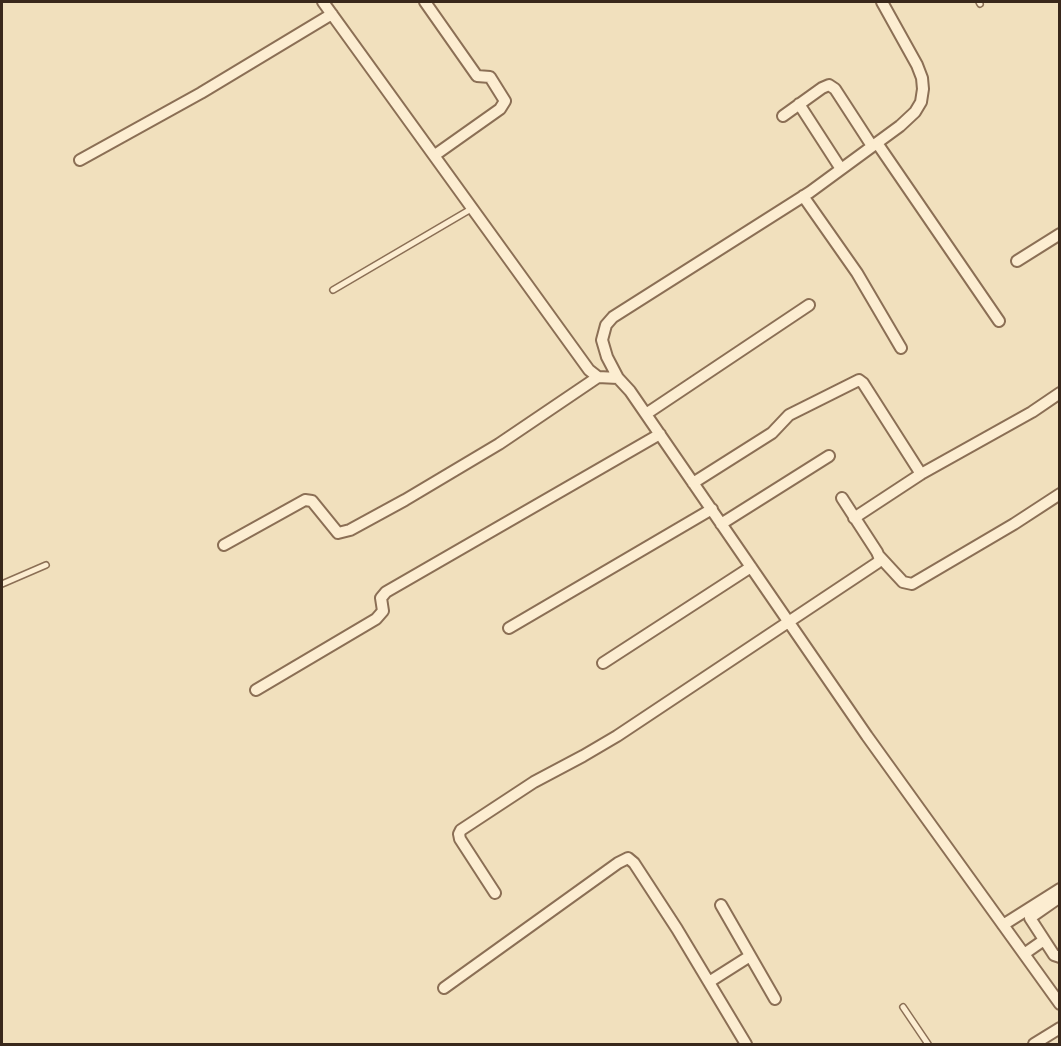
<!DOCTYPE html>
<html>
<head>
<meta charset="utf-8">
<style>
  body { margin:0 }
  #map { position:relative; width:1061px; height:1046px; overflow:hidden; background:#f1e0bd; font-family:"Noto Serif",serif }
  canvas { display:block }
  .frame { position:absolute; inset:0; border:3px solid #39281b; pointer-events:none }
</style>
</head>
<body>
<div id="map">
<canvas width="1061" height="1046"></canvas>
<div class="frame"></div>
</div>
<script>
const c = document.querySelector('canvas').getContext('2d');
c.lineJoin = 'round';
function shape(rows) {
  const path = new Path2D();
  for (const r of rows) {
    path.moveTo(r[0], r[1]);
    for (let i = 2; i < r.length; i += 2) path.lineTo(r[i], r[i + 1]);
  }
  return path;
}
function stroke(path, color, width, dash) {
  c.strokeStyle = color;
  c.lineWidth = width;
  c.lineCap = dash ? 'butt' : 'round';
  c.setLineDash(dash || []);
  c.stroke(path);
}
const lane = shape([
  [979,2,980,4],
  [333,290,471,209],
  [2,584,46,565],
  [903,1007,928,1044]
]);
const street = shape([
  [323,2,589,370,598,377,618,378,630,391,867,736,1060,1004],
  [425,2,477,76,490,77,505,101,500,109,435,155],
  [799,104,841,169],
  [783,116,822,88,829,85,835,89,872,146],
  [877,143,999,321],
  [80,160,201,93,332,14],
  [803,196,857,273,901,348],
  [1017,261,1060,234],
  [618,378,607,357,602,340,606,325,613,317,810,192,900,126,915,112,921,102,923,89,922,78,917,65,882,2],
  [646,414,809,305],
  [693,483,772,433,789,415,859,380,863,383,921,474],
  [854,518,921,474,1032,412,1060,393],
  [721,524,829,456],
  [224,545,305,500,312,501,338,533,350,530,405,500,499,444,598,377],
  [879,556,903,582,912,584,1014,524,1060,494],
  [509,628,712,509],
  [603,663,751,567],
  [256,690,376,619,383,611,381,598,386,592,660,434],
  [495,893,460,839,459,834,461,830,534,782,583,756,617,736,877,563,880,559,877,552,842,498],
  [1060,897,1030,918,1054,955,1060,957],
  [721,905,775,999],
  [1003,925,1060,889],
  [1024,954,1044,940],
  [709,982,750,956],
  [444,988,618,863,628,858,634,863,677,929,746,1044],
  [1034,1044,1060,1028]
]);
stroke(lane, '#8b6f55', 8);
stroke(street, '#8b6f55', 14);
stroke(lane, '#fcedd1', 5);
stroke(street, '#fcedd1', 10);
</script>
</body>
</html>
